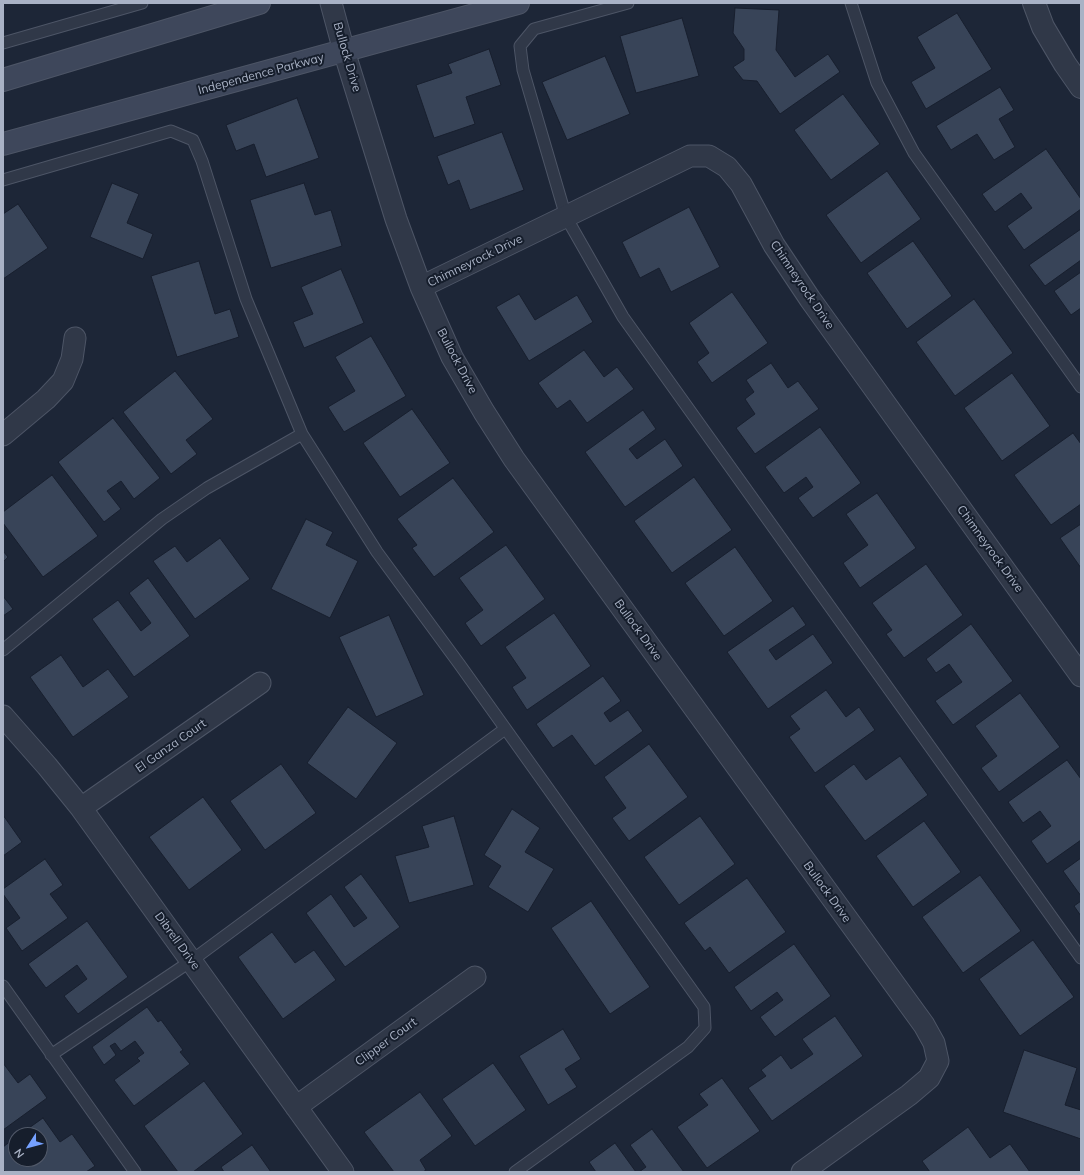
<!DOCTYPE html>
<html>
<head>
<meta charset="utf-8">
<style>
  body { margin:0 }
  #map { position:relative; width:1084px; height:1175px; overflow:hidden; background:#1d2637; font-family:Mulish,sans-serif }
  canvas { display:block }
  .frame { position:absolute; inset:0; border:4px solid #a9b2c5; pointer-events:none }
  .north { position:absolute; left:8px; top:1127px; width:40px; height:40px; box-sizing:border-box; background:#161e2c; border:1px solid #515969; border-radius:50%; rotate:234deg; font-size:11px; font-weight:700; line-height:16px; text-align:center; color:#a9b2c5 }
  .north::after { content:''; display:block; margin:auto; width:14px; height:18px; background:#75a1ff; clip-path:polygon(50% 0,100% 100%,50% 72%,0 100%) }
</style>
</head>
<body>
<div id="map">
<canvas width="1084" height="1175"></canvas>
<div class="frame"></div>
<div class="north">N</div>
</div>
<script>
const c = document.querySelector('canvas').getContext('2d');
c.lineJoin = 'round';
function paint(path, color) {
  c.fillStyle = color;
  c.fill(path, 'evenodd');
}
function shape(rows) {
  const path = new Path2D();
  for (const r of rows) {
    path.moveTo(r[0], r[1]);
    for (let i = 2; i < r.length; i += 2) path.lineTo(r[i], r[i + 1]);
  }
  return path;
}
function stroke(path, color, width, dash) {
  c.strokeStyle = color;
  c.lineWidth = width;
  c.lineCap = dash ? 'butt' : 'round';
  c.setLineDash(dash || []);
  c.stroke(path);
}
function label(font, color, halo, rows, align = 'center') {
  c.font = font + ' Mulish,sans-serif';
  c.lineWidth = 4;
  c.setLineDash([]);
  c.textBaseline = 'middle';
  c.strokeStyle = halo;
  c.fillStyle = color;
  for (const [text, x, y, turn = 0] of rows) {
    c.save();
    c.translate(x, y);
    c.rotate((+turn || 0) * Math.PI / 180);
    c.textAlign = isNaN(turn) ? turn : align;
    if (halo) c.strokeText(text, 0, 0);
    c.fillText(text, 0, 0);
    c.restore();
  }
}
const building = shape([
  [735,8,779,10,776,50,795,77,828,54,840,72,780,114,757,81,743,80,733,67,744,60,744,49,733,33,735,8],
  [957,13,992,69,926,109,911,82,935,68,917,37,957,13],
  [682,18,699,76,636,93,620,36,682,18],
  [489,49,501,85,466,97,475,124,434,138,416,85,452,73,448,64,489,49],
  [605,56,630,114,567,140,542,82,605,56],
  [1000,87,1014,110,999,119,1015,147,994,160,977,134,951,150,936,126,1000,87],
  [843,94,880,144,831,180,794,130,843,94],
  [297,98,319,158,266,177,254,144,236,151,226,125,297,98],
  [502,132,524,190,470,210,459,180,448,185,437,156,502,132],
  [1046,149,1081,199,1081,209,1024,250,1007,226,1032,208,1021,193,995,212,982,194,1046,149],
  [887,171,921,219,861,263,826,215,887,171],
  [112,183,139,194,127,223,153,234,143,259,90,237,112,183],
  [304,183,315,215,331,210,342,246,271,268,250,200,304,183],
  [18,204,48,248,3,279,3,214,18,204],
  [689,207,720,267,671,292,659,268,640,278,622,242,689,207],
  [1081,229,1081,260,1045,286,1029,265,1081,229],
  [913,241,952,296,907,329,867,273,913,241],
  [199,261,215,314,230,309,239,337,177,357,151,276,199,261],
  [341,269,364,323,304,348,293,322,313,314,301,287,341,269],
  [1081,272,1081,308,1071,315,1054,291,1081,272],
  [732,292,768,343,712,383,697,362,709,353,689,323,732,292],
  [519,294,535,320,577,295,593,322,529,361,496,307,519,294],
  [974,299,1013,353,955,396,916,342,974,299],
  [371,336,406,396,344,432,328,407,355,391,335,357,371,336],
  [584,350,604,377,617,367,634,389,587,423,570,400,557,409,538,383,584,350],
  [771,363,788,388,798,381,819,409,755,454,736,428,755,414,745,399,754,392,746,380,771,363],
  [175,371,213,419,186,440,197,454,171,474,123,412,175,371],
  [1012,373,1050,426,1002,461,964,408,1012,373],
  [412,409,450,463,400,497,363,443,412,409],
  [643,410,656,429,629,449,637,459,665,439,683,466,625,507,585,452,643,410],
  [113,418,160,478,134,499,121,481,107,491,121,509,104,522,58,462,113,418],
  [820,427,861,483,813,518,798,498,813,487,806,477,784,493,765,467,820,427],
  [1073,433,1081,444,1081,504,1051,525,1014,475,1073,433],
  [52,475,98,536,43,577,3,523,3,512,52,475],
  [694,477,732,530,672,573,634,521,694,477],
  [453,478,494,532,434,577,412,548,417,545,397,519,453,478],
  [877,493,916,548,860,588,843,563,868,545,846,514,877,493],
  [306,519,333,532,326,545,358,561,330,618,271,589,306,519],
  [1081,524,1081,568,1060,538,1081,524],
  [220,538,250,579,195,619,153,561,175,546,187,562,220,538],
  [506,545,545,599,481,646,465,623,483,610,459,578,506,545],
  [735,547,773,601,724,636,685,583,735,547],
  [3,551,8,557,3,562,3,551],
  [926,564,963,615,904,658,886,634,892,630,872,603,926,564],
  [148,578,190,636,134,677,92,619,118,600,141,631,151,623,129,593,148,578],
  [3,596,13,609,3,616,3,596],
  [793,606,806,625,769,650,776,660,813,634,833,663,768,709,727,652,793,606],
  [554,613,591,666,527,710,512,687,526,678,505,647,554,613],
  [389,615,424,695,376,717,339,637,389,615],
  [971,624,1013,681,953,725,935,701,962,682,949,664,936,673,926,659,971,624],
  [61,655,83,687,108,669,129,697,73,737,30,677,61,655],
  [603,676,621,701,604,713,610,722,628,710,643,731,595,766,572,735,553,748,536,724,603,676],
  [826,690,846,717,859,707,875,730,815,773,789,737,800,729,790,716,826,690],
  [1020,693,1060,747,999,792,981,768,997,756,975,726,1020,693],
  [348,707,397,743,356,799,307,763,348,707],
  [649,744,688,797,629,841,612,818,626,808,604,777,649,744],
  [900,756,928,795,865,841,824,786,854,764,866,780,900,756],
  [1067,760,1081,779,1081,840,1047,864,1031,841,1051,826,1040,811,1023,823,1008,802,1067,760],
  [281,764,316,813,265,850,230,801,281,764],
  [203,797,242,850,189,890,149,837,203,797],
  [512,809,540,828,525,852,554,869,528,912,488,887,501,866,484,855,512,809],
  [3,815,22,842,3,856,3,815],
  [454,816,474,885,409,903,395,856,429,847,422,826,454,816],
  [700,816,735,864,679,905,644,857,700,816],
  [924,821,961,872,913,907,876,856,924,821],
  [1081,858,1081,896,1063,871,1081,858],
  [45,859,63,885,50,894,68,918,22,951,6,928,20,918,3,894,3,889,45,859],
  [361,874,400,927,345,967,306,913,331,894,354,927,367,918,344,887,361,874],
  [980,875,1021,931,963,973,922,917,980,875],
  [747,878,786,932,729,973,710,947,705,951,684,923,747,878],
  [591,901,650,987,610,1014,551,928,591,901],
  [1081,901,1081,916,1074,906,1081,901],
  [87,921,128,977,78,1014,64,996,87,979,77,965,46,988,28,964,87,921],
  [272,932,295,963,314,950,336,980,283,1019,238,957,272,932],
  [1033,940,1074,997,1020,1036,979,979,1033,940],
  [794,944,831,996,775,1037,760,1017,783,1000,777,992,751,1011,734,987,794,944],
  [147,1007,158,1022,161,1020,183,1050,180,1052,190,1064,134,1106,114,1080,140,1061,137,1058,144,1053,135,1041,121,1051,115,1043,110,1046,116,1055,104,1065,92,1047,147,1007],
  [835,1016,863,1056,772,1121,748,1088,766,1076,761,1070,781,1055,791,1069,813,1054,802,1039,835,1016],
  [563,1029,581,1059,565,1069,577,1087,548,1105,519,1056,563,1029],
  [1024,1050,1077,1068,1065,1105,1081,1110,1081,1139,1003,1112,1024,1050],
  [3,1063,18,1083,30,1074,47,1098,3,1130,3,1063],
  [493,1063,526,1110,475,1146,442,1099,493,1063],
  [722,1078,760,1131,707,1168,677,1127,708,1105,699,1094,722,1078],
  [204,1081,243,1134,193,1172,178,1172,144,1126,204,1081],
  [420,1092,452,1136,420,1160,426,1170,423,1172,394,1172,364,1132,420,1092],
  [43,1118,60,1142,72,1134,95,1166,86,1172,5,1172,3,1169,3,1147,16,1137,16,1159,40,1159,40,1135,19,1135,43,1118],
  [968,1127,990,1158,1010,1144,1030,1172,930,1172,922,1161,968,1127],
  [652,1129,684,1172,639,1172,646,1167,630,1145,652,1129],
  [615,1143,636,1172,596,1172,589,1162,615,1143],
  [252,1145,271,1172,224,1172,221,1167,252,1145]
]);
paint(building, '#384458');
stroke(building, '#181f2e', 1);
const service = shape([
  [628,3,534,29,520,46,523,70,566,217,623,317,1081,958],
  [851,3,877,83,914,153,1081,387],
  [3,43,142,3],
  [3,180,171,131,193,140,202,161,246,299,302,434,377,552,460,665,704,1007,705,1028,688,1047,515,1172],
  [3,650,162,519,207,488,302,434],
  [3,986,135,1172],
  [51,1055,191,961,505,729]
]);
const minor = shape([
  [331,3,344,51,396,219,421,287,452,357,484,412,514,459,924,1025,934,1043,938,1061,929,1078,909,1095,802,1172],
  [421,287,690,156,709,156,727,167,741,184,774,245,810,299,1081,676],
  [3,435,46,399,63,381,72,359,75,338],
  [3,716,47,766,81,808,343,1172],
  [81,808,260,683],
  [296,1107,475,977]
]);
const tertiary = shape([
  [1034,3,1043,27,1065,64,1081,87]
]);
const secondary = shape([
  [3,80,259,3],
  [3,144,518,3]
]);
stroke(service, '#4d5566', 13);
stroke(minor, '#4d5566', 23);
stroke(tertiary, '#4d5566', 24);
stroke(secondary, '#4d5566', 24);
stroke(service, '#303848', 11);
stroke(minor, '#303848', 21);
stroke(tertiary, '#303848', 22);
stroke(secondary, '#3e475b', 22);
label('12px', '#a9b2c5', '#161e2c', [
  ["Bullock Drive",347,57,74],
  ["Independence Parkway",261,74,-15],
  ["Chimneyrock Drive",475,261,-26],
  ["Chimneyrock Drive",802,285,56],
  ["Bullock Drive",457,361,62],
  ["Chimneyrock Drive",990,549,54],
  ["Bullock Drive",638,630,54],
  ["El Ganza Court",171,746,-35],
  ["Bullock Drive",827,892,54],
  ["Dibrell Drive",177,941,54],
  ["Clipper Court",386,1042,-36]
]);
</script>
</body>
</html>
